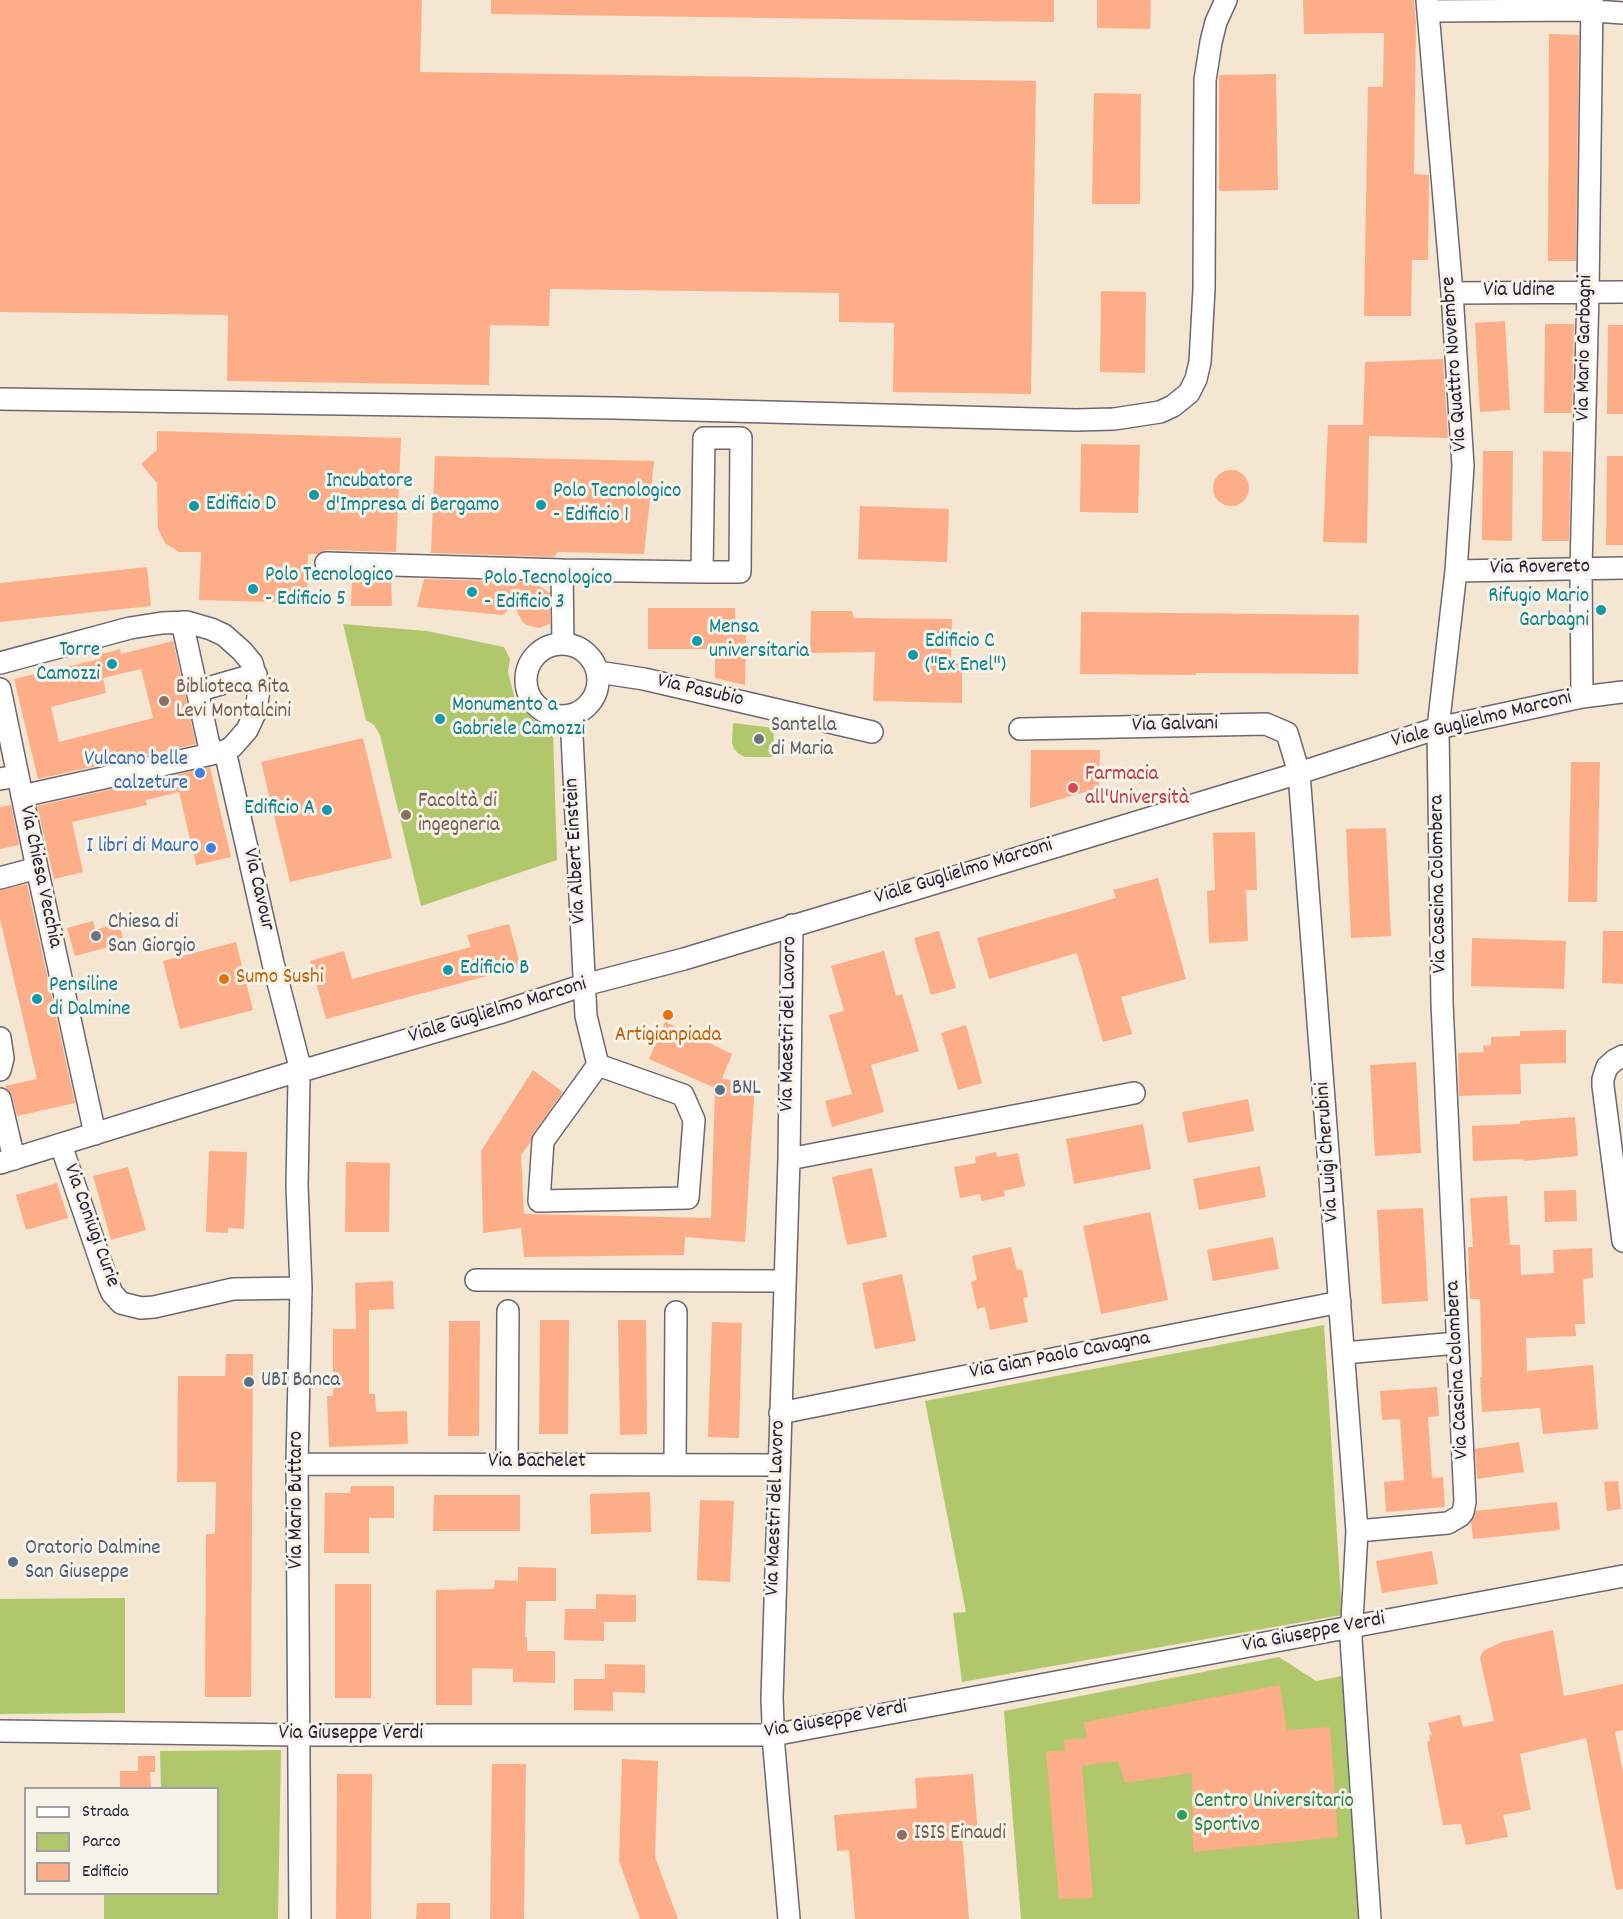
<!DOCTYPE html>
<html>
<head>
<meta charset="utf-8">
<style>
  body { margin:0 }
  #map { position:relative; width:1623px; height:1919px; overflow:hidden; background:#f4e6d1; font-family:Dekko,sans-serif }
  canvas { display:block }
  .legend { position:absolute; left:24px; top:1787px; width:195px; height:108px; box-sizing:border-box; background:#f7f3e8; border:2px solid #a29fa3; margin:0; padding:8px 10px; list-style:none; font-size:18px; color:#22223b }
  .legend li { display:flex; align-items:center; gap:12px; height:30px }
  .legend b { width:30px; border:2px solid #a29fa3 }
</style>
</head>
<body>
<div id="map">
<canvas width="1623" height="1919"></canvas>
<ul class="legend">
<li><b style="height:8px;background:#fff"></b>Strada</li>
<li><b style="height:16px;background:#b1c76c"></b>Parco</li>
<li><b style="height:16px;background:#fdae88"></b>Edificio</li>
</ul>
</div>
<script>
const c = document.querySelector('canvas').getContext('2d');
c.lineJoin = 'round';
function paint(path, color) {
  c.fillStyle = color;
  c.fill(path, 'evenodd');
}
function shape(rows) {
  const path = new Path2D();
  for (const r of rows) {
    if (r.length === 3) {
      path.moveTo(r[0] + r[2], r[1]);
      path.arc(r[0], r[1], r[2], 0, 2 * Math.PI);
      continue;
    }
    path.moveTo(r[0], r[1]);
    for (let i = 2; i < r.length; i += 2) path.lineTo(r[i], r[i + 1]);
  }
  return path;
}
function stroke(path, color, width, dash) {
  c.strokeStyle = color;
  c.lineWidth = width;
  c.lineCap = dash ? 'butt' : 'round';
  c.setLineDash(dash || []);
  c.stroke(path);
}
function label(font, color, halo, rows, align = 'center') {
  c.font = font + ' Dekko,sans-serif';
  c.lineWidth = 6;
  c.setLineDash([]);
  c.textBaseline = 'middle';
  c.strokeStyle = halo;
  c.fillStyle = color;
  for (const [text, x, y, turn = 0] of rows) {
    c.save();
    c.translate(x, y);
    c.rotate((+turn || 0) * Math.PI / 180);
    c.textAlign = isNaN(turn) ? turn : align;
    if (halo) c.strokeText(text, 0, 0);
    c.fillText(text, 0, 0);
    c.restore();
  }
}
paint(shape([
  [343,624,427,631,504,647,510,659,508,672,515,700,533,719,553,732,557,860,421,906,380,735,374,725,366,720],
  [733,723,774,728,773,757,745,757,739,754,734,749,732,743],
  [1324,1325,1342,1615,962,1682,953,1613,966,1612,925,1401],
  [125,1598,125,1713,0,1714,0,1599],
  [1279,1657,1316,1681,1342,1676,1359,1919,1021,1919,1004,1711],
  [281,1750,278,1919,104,1919,104,1894,218,1894,218,1788,161,1788,160,1751]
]), '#b1c76c');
paint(shape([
  [0,0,422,0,420,72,1036,81,1031,394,893,392,894,323,839,322,839,293,550,289,549,326,490,325,489,385,227,381,228,315,0,312],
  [491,0,1054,0,1054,22,491,14],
  [1097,0,1151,0,1150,29,1097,28],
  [1303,0,1414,0,1416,23,1414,174,1429,175,1428,260,1412,260,1411,316,1364,316,1368,87,1383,87,1384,33,1304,34],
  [1549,34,1579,35,1576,261,1548,261],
  [1276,74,1278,190,1219,191,1219,75],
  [1094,93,1141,94,1140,204,1092,204],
  [1101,291,1146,292,1145,373,1100,372],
  [1505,321,1510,410,1480,412,1475,323],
  [1545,324,1574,324,1572,413,1544,413],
  [1608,325,1623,325,1623,414,1607,414],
  [1443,359,1448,438,1369,436,1367,543,1323,542,1328,425,1363,425,1365,362],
  [157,431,401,438,396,552,326,550,318,554,308,554,307,603,199,600,201,552,179,552,165,543,158,529,157,483,141,464,157,450],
  [1081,444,1140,445,1138,513,1080,512],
  [1483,451,1513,451,1512,541,1482,540],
  [1543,451,1571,452,1569,541,1542,541],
  [435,456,654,461,644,554,558,552,554,557,431,553],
  [1607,456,1623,456,1623,545,1606,545],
  [1231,488,18],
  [860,506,949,509,947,562,858,559],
  [147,567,151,606,0,622,0,583],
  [352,577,391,578,392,606,351,606],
  [424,579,533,582,550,593,550,624,539,628,526,625,522,621,513,604,503,615,417,607],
  [648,608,735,608,736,634,746,633,745,685,715,678,715,649,648,649],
  [811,611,852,611,854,618,952,619,951,663,962,664,962,703,873,701,875,652,810,653],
  [1081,612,1359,615,1358,674,1196,673,1196,675,1080,674],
  [173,641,196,744,38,779,14,679,100,659,99,655,120,649,121,654],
  [141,669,153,718,59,742,51,707,106,693,103,678],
  [363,738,392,858,290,882,261,762],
  [1031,750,1100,750,1099,788,1030,808],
  [1571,762,1600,762,1597,902,1568,902],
  [210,767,231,857,196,865,179,792,146,800,147,805,72,822,83,872,54,879,37,806],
  [11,805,19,845,0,849,0,807],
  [1386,828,1391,936,1351,938,1346,829],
  [1255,832,1257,890,1246,890,1248,941,1209,943,1207,891,1215,890,1213,833],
  [1158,878,1186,979,1121,997,1132,1034,1103,1042,1077,953,989,979,977,938,1116,898,1113,890],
  [27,884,75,1103,17,1116,12,1096,5,1086,37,1079,0,919,0,890],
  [93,921,95,930,119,923,124,943,75,956,67,928],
  [509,924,521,967,326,1019,310,961,344,951,352,979,471,947,467,935],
  [939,931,956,988,931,995,914,938],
  [1603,931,1623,931,1623,984,1602,983],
  [1472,938,1566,941,1564,989,1471,986],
  [236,942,253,1010,180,1029,163,961],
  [884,951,896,996,902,994,919,1051,871,1065,884,1112,832,1127,825,1101,852,1094,829,1015,844,1011,831,966],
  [665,1022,732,1054,722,1079,755,1082,745,1242,685,1237,684,1255,524,1257,521,1228,483,1233,481,1151,533,1070,563,1092,533,1134,530,1143,521,1155,524,1214,711,1218,715,1088,649,1059],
  [966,1025,982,1083,958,1090,941,1033],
  [1566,1030,1566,1063,1520,1064,1521,1094,1459,1096,1458,1053,1484,1052,1483,1046,1491,1045,1491,1037,1520,1036,1520,1031],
  [1416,1062,1421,1153,1375,1156,1370,1065],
  [1248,1099,1254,1131,1188,1143,1182,1112],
  [1575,1117,1578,1156,1524,1161,1523,1159,1473,1161,1472,1126,1520,1124,1520,1121],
  [1143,1124,1151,1169,1074,1184,1066,1139],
  [209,1151,247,1152,244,1229,228,1228,228,1233,206,1232],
  [996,1152,997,1157,1018,1153,1025,1186,1004,1191,1005,1196,982,1201,980,1194,960,1198,954,1167,976,1163,975,1157],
  [346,1162,390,1163,389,1232,345,1232],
  [1260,1166,1266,1197,1199,1210,1193,1179],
  [128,1167,146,1230,111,1240,93,1176],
  [872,1168,887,1237,847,1245,832,1177],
  [57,1183,68,1218,26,1230,16,1195],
  [1576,1190,1577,1221,1545,1222,1544,1191],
  [1507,1196,1510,1245,1520,1245,1521,1275,1554,1273,1553,1250,1592,1248,1593,1278,1583,1279,1585,1324,1575,1324,1576,1336,1526,1338,1527,1371,1593,1365,1598,1429,1543,1434,1540,1408,1482,1412,1480,1377,1482,1377,1480,1299,1470,1299,1468,1247,1473,1247,1470,1198],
  [1423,1208,1428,1301,1382,1304,1377,1210],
  [1150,1212,1168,1300,1101,1314,1083,1226],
  [1273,1237,1279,1269,1213,1281,1207,1250],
  [1011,1247,1017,1270,1022,1269,1028,1297,1023,1298,1028,1322,990,1330,985,1307,977,1309,971,1282,977,1280,972,1256],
  [902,1274,916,1341,875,1349,862,1283],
  [393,1281,394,1309,369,1310,369,1394,375,1394,376,1412,407,1411,408,1444,329,1447,327,1396,333,1396,333,1329,356,1329,355,1283],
  [540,1320,569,1320,568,1434,539,1434],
  [618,1320,646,1320,647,1434,620,1435],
  [449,1321,480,1321,479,1436,448,1436],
  [712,1322,742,1323,739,1438,708,1437],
  [226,1354,253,1354,251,1697,205,1697,206,1534,215,1534,216,1482,177,1482,178,1376,225,1376],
  [1437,1387,1439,1416,1428,1417,1432,1478,1443,1477,1445,1507,1386,1512,1384,1482,1404,1480,1400,1419,1382,1420,1380,1391],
  [1519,1442,1524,1472,1477,1479,1475,1449],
  [1618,1481,1621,1509,1607,1511,1604,1482],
  [351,1486,394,1486,394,1518,369,1518,369,1553,324,1553,325,1493,350,1493],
  [650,1492,651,1532,591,1534,590,1494],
  [434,1495,520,1495,520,1531,433,1531],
  [700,1500,734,1501,730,1582,697,1580],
  [1557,1502,1560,1530,1473,1539,1471,1522,1476,1511],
  [1432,1551,1438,1584,1382,1593,1376,1561],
  [518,1567,556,1568,556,1601,526,1601,525,1637,527,1637,527,1651,555,1651,555,1683,513,1682,513,1669,472,1668,472,1705,436,1705,436,1590,494,1589,495,1580,518,1581],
  [335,1584,371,1584,371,1698,335,1698],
  [596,1594,636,1595,636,1622,604,1622,604,1641,564,1640,565,1609,596,1609],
  [1553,1630,1564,1696,1623,1684,1623,1730,1615,1732,1623,1772,1623,1889,1616,1890,1586,1738,1520,1754,1531,1810,1503,1815,1508,1837,1466,1845,1461,1824,1443,1825,1427,1742,1430,1741,1429,1735,1432,1735,1428,1723,1460,1715,1463,1727,1494,1721,1480,1658,1483,1651,1502,1642],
  [605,1664,645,1665,645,1693,613,1692,613,1711,574,1710,574,1679,605,1679],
  [1280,1685,1287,1730,1330,1727,1338,1837,1193,1852,1192,1773,1125,1783,1118,1761,1082,1766,1093,1898,1059,1899,1046,1752,1065,1750,1064,1740,1087,1738,1084,1722],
  [138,1756,155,1756,155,1772,150,1772,151,1788,120,1788,120,1771,138,1771],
  [622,1759,658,1761,655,1857,678,1919,640,1919,619,1861],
  [492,1764,526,1764,524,1919,490,1919],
  [337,1774,372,1774,371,1919,336,1919],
  [973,1774,978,1834,962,1835,969,1919,855,1919,849,1850,837,1851,834,1815,917,1808,915,1778],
  [417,1903,450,1903,450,1919,416,1919]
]), '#fdae88');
const minor = shape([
  [1428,11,1581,10,1623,13],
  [1452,293,1623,292],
  [0,399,615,408,1076,420,1114,419,1160,412,1173,406,1189,393,1196,379,1200,362,1204,289,1205,80,1211,42,1216,22,1226,0],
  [326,563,562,570],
  [1456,571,1623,568],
  [182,622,211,754],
  [562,680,36],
  [563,644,562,570,702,572,704,438,741,438,740,572,702,572],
  [0,663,130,628,162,623,187,622,211,629,224,635,242,651,252,663,259,689,256,711,247,730,232,747,225,751,22,796],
  [598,672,644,679,872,732],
  [0,689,37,868,95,1134],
  [197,691,256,674],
  [1582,697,1581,568,1588,292,1592,0],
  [571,716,586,1016,598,1065,543,1141,539,1201,688,1198,694,1120,683,1095,598,1065],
  [1020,729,1266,724,1287,733,1299,773,1357,1531],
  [225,751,273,963,299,1063],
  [0,779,18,776],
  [0,878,37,868],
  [0,1038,3,1058,0,1070],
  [1623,1056,1615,1060,1607,1067,1603,1079,1603,1086,1623,1241],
  [308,1069,499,1013,584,985,684,959,1299,773,1438,728,1582,697,1623,692],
  [299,1080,297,1186,301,1288,297,1464,300,1919],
  [0,1099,14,1159],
  [61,1145,109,1286,112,1293,121,1303,141,1308,154,1307,233,1289,301,1288],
  [789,1159,1134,1093],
  [0,1163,291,1073],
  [476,1280,784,1281],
  [1344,1353,1457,1343],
  [780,1413,1340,1302],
  [507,1463,508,1311],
  [297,1464,778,1465],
  [675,1464,676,1312],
  [0,1731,299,1735,773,1735,1623,1576],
  [789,1919,774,1748,772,1698,789,1159,792,925],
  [1370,1919,1351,1639,1357,1531,1448,1523,1460,1516,1463,1512,1465,1502,1442,1003,1438,728,1456,571,1463,466,1452,293,1427,0]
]);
stroke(minor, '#6c6770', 24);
stroke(minor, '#fff', 21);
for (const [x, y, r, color] of [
  [314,495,6,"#0f9aa8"],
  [541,505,6,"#0f9aa8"],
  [194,506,6,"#0f9aa8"],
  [253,589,6,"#0f9aa8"],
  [472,592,6,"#0f9aa8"],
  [1601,610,6,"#0f9aa8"],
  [697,641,6,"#0f9aa8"],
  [913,655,6,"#0f9aa8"],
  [112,664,6,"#0f9aa8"],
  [164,701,6,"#8d6e63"],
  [440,719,6,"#0f9aa8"],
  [759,739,6,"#6b7280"],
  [200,773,6,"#3f7fe0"],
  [1073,788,6,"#e0444e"],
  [327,810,6,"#0f9aa8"],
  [406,815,6,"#8d6e63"],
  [211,848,6,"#3f7fe0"],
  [96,936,6,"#6b7280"],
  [448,970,6,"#0f9aa8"],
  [224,979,6,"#e8710a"],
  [37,999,6,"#0f9aa8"],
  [668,1015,6,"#e8710a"],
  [720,1090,6,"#5c6f8a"],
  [249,1382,6,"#5c6f8a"],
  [13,1562,6,"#5c6f8a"],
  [1182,1815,6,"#2e9e5b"],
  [902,1835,6,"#8d6e63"]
]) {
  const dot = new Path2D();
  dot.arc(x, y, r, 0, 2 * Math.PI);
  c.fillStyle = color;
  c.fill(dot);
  stroke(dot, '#f7f3e8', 2);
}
label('21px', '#22223b', '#f7f3e8', [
  ["Via Udine",1519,292],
  ["Via Mario Garbagni",1586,348,-89],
  ["Via Quattro Novembre",1456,364,-94],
  ["Via Rovereto",1540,569,-1],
  ["Via Pasubio",700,692,13],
  ["Viale Guglielmo Marconi",1482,721,-14],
  ["Via Galvani",1175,726,-1],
  ["Via Albert Einstein",577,851,-93],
  ["Viale Guglielmo Marconi",964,873,-17],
  ["Via Chiesa Vecchia",39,877,78],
  ["Via Cascina Colombera",1440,884,-91],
  ["Via Cavour",257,890,77],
  ["Viale Guglielmo Marconi",498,1012,-17],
  ["Via Maestri del Lavoro",790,1024,-89],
  ["Via Luigi Cherubini",1329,1152,-94],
  ["Via Coniugi Curie",90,1226,70],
  ["Via Gian Paolo Cavagna",1060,1357,-11],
  ["Via Cascina Colombera",1459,1370,-93],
  ["Via Bachelet",537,1463],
  ["Via Mario Buttaro",298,1500,-90],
  ["Via Maestri del Lavoro",777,1508,-88],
  ["Via Giuseppe Verdi",1314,1634,-11],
  ["Via Giuseppe Verdi",836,1721,-10],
  ["Via Giuseppe Verdi",351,1735]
]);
label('21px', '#0d838f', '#f7f3e8', [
  ["Incubatore",326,483],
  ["d'Impresa di Bergamo",326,507],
  ["Polo Tecnologico",553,493],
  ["- Edificio 1",553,517],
  ["Edificio D",206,506],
  ["Polo Tecnologico",265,577],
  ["- Edificio 5",265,601],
  ["Polo Tecnologico",484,580],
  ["- Edificio 3",484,604],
  ["Rifugio Mario",1589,598,"right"],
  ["Garbagni",1589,622,"right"],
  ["Mensa",709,629],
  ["universitaria",709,653],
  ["Edificio C",925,643],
  ["(\"Ex Enel\")",925,667],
  ["Torre",100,652,"right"],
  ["Camozzi",100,676,"right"],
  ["Monumento a",452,707],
  ["Gabriele Camozzi",452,731],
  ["Edificio A",315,810,"right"],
  ["Edificio B",460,970],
  ["Pensiline",49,987],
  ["di Dalmine",49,1011]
], 'left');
label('21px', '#785e54', '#f7f3e8', [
  ["Biblioteca Rita",176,689],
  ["Levi Montalcini",176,713],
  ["Facoltà di",418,803],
  ["ingegneria",418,827],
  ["ISIS Einaudi",914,1835]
], 'left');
label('21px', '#5b616d', '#f7f3e8', [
  ["Santella",771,727],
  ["di Maria",771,751],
  ["Chiesa di",108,924],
  ["San Giorgio",108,948]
], 'left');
label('21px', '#366cbe', '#f7f3e8', [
  ["Vulcano belle",188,761],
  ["calzeture",188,785],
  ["I libri di Mauro",199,848]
], 'right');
label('21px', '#be3a42', '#f7f3e8', [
  ["Farmacia",1085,776],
  ["all'Università",1085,800]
], 'left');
label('21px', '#c56008', '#f7f3e8', [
  ["Sumo Sushi",236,979],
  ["Artigianpiada",668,1037,"center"]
], 'left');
label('21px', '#4e5e75', '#f7f3e8', [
  ["BNL",732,1090],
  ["UBI Banca",261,1382],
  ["Oratorio Dalmine",25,1550],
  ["San Giuseppe",25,1574]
], 'left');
label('21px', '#27864d', '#f7f3e8', [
  ["Centro Universitario",1194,1803],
  ["Sportivo",1194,1827]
], 'left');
</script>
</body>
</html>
